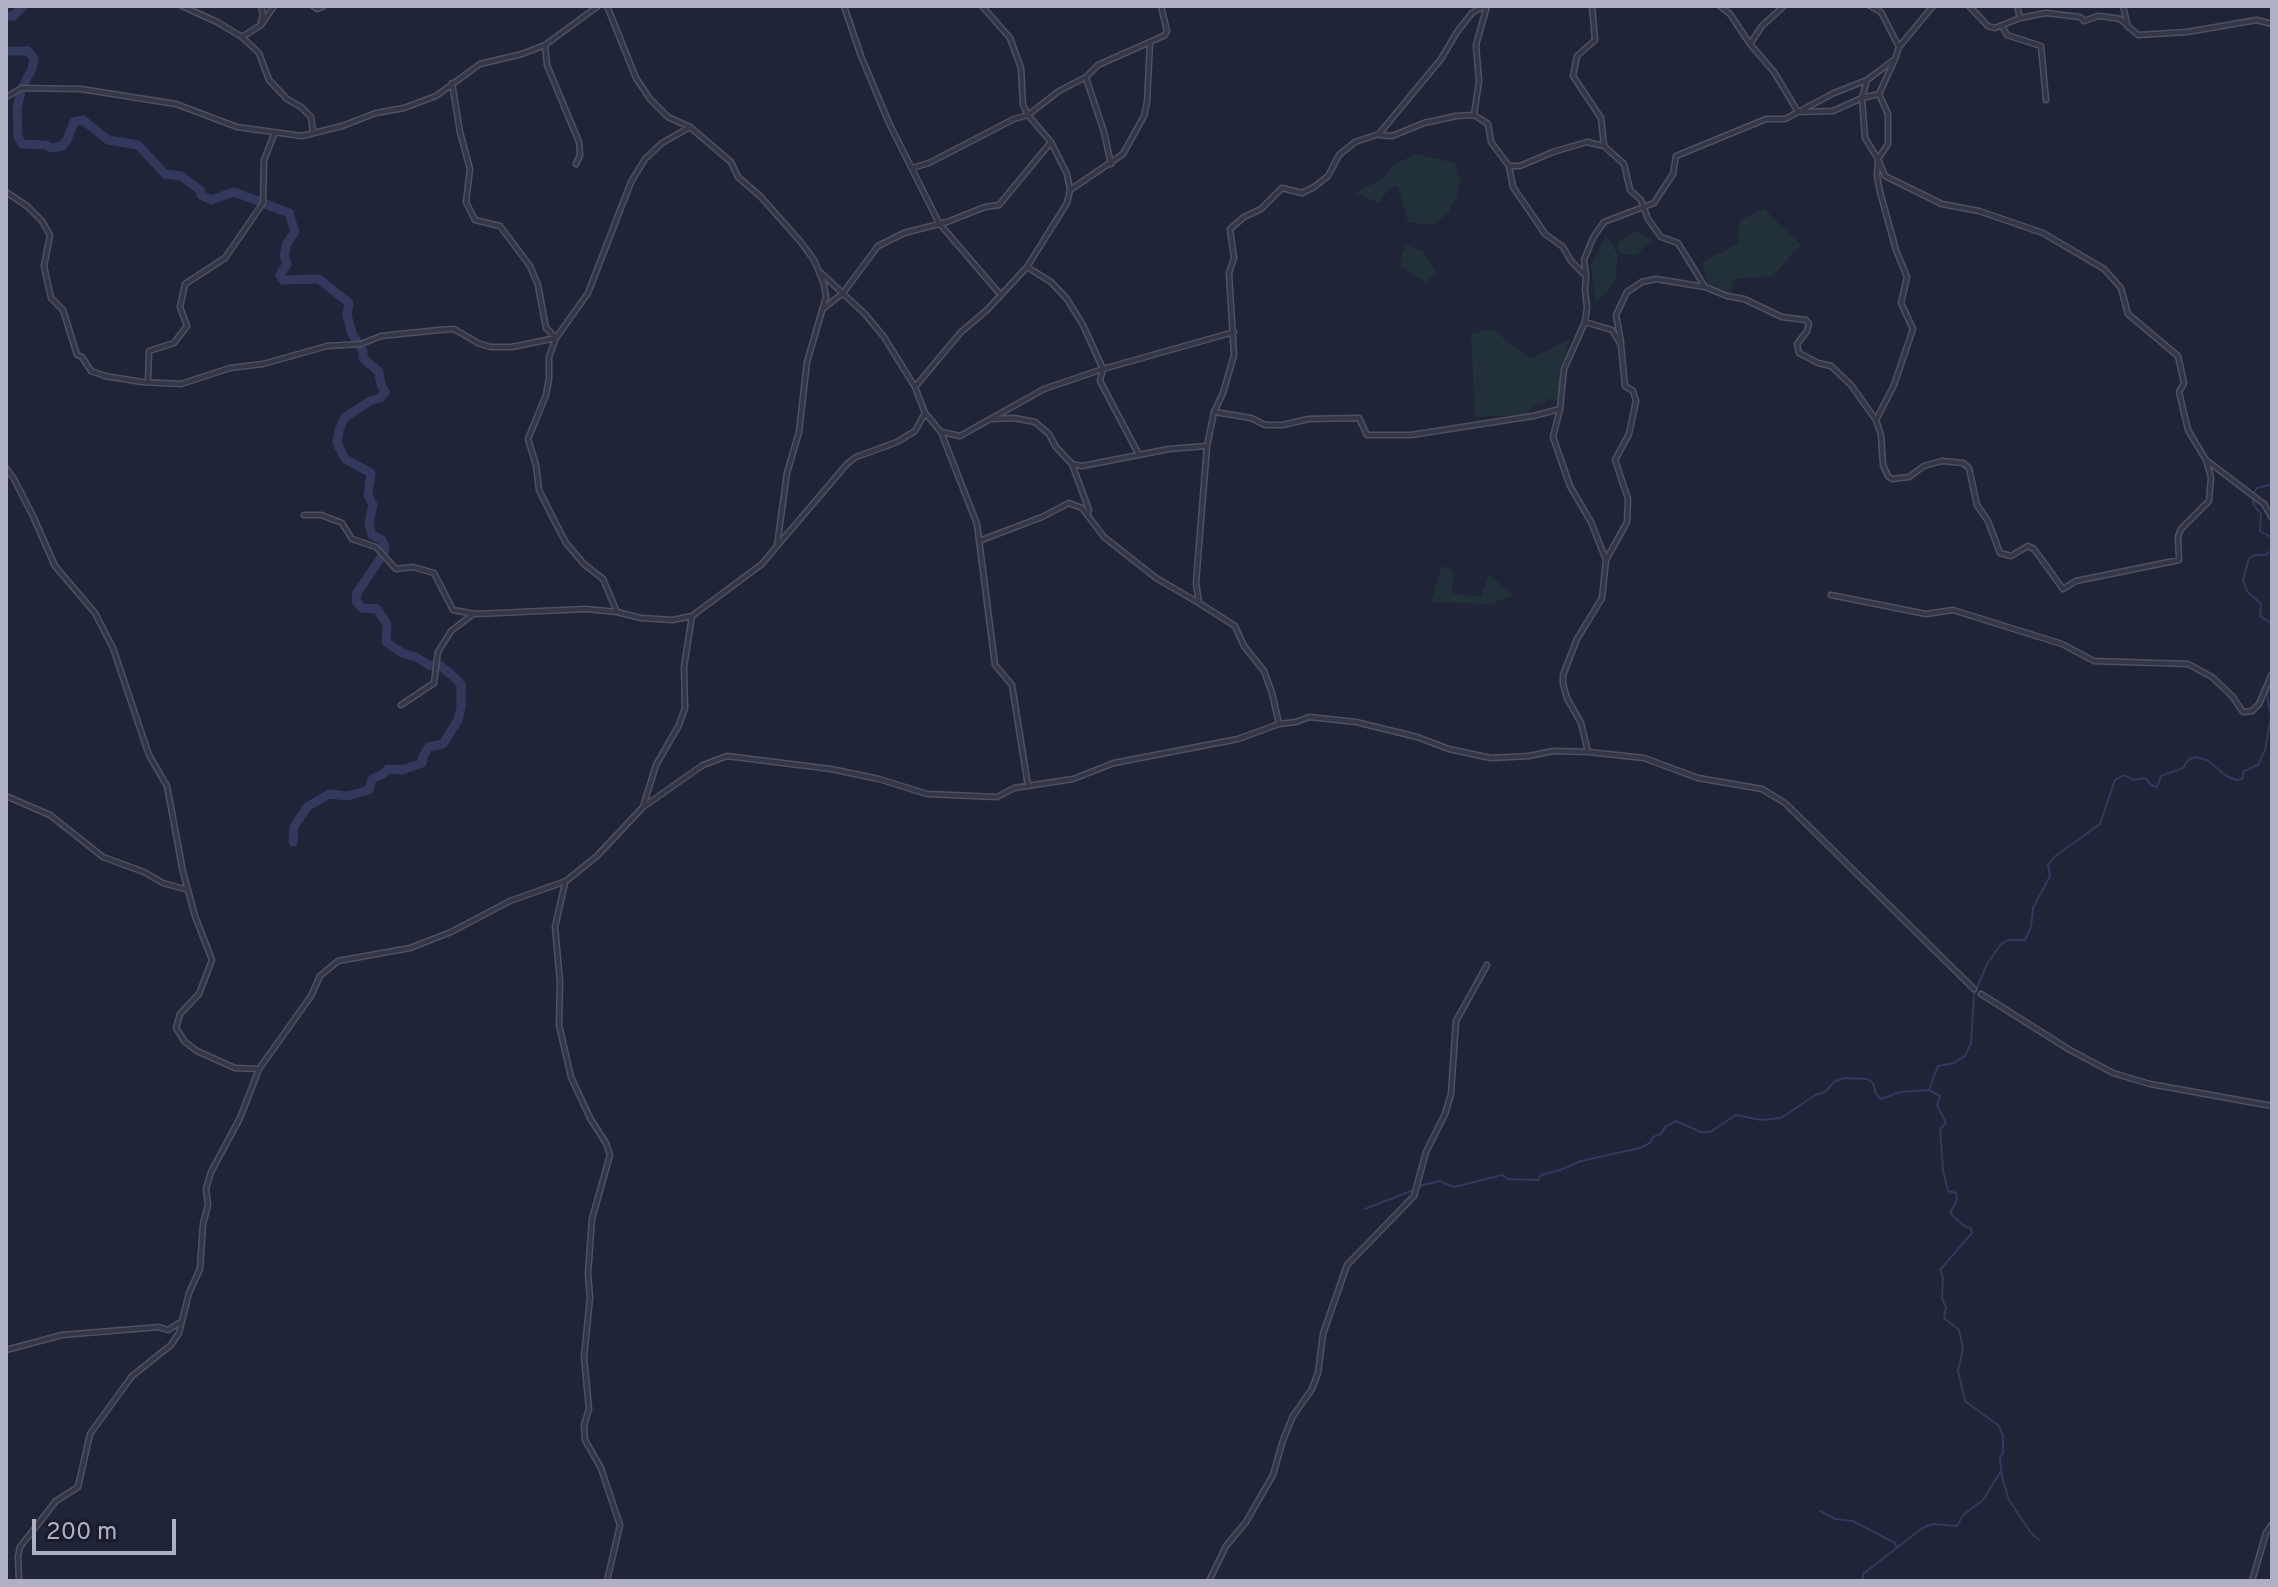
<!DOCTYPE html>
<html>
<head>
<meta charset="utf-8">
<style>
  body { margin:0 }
  #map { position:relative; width:2278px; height:1587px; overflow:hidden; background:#202438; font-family:Overpass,sans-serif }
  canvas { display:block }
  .frame { position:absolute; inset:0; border:8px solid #aeb1c5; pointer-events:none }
  .scale { position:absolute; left:32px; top:1519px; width:144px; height:36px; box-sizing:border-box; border:4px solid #aeb1c5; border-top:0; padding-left:10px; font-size:24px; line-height:28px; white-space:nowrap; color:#aeb1c5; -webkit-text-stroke:6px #191c2d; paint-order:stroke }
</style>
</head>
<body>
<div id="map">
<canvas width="2278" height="1587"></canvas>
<div class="frame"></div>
<div class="scale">200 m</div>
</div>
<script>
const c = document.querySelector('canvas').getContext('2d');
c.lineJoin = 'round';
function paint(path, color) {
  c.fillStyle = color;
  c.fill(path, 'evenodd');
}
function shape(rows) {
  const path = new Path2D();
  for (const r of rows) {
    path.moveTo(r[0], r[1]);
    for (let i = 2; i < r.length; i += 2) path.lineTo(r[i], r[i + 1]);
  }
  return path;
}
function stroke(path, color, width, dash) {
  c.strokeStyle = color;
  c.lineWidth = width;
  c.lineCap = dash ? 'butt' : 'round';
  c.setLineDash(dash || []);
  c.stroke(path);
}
paint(shape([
  [1415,154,1455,163,1460,179,1457,196,1448,213,1432,225,1408,222,1398,186,1390,187,1379,203,1356,193,1383,178,1394,165],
  [1764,209,1801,245,1772,276,1733,279,1731,295,1719,294,1708,285,1702,262,1738,244,1740,220],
  [1636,231,1652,240,1636,255,1619,254,1617,243],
  [1606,235,1618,255,1615,282,1596,303,1591,265],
  [1406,245,1423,251,1433,267,1435,272,1427,283,1401,267,1402,255],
  [1492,329,1530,359,1571,338,1560,368,1560,400,1547,399,1545,403,1532,407,1528,415,1475,417,1471,334],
  [1442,566,1453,570,1452,593,1481,597,1489,575,1513,595,1491,604,1431,602]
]), '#223139');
stroke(shape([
  [2272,484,2257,488,2252,495,2254,505,2261,514,2260,531,2272,538],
  [2272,550,2265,555,2255,555,2249,558,2243,580,2247,591,2261,604,2260,616,2272,624],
  [1420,1186,1439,1181,1454,1187,1502,1175,1508,1179,1538,1180,1541,1175,1560,1170,1581,1161,1640,1148,1650,1143,1653,1137,1661,1134,1665,1127,1676,1121,1701,1132,1710,1132,1736,1115,1761,1120,1781,1118,1815,1095,1825,1092,1834,1082,1844,1078,1867,1079,1873,1083,1876,1094,1881,1099,1900,1092,1928,1090],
  [1365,1209,1411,1191],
  [1820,1511,1835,1519,1853,1521,1895,1543,1896,1546],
  [2039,1540,2031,1533,2009,1500,2002,1477,2000,1458,2003,1453,2003,1436,1999,1426,1965,1401,1958,1371,1963,1349,1959,1330,1944,1318,1946,1308,1942,1298,1943,1278,1940,1270,1972,1233,1971,1228,1964,1226,1950,1213,1957,1200,1956,1193,1948,1191,1943,1171,1940,1129,1946,1123,1937,1105,1940,1096,1929,1090,1938,1066,1954,1063,1965,1056,1971,1043,1974,995,1987,964,2001,944,2008,940,2025,940,2031,927,2033,908,2050,876,2048,865,2054,857,2100,824,2115,780,2124,775,2133,780,2145,778,2151,785,2157,787,2161,776,2183,768,2189,759,2196,757,2207,760,2225,775,2236,780,2242,779,2244,771,2258,765,2265,750,2271,717,2267,694,2272,681],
  [1863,1581,1863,1574,1921,1529,1932,1524,1957,1526,1963,1515,1983,1500,2001,1471]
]), '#32395d', 2);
stroke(shape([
  [6,16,13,16,23,6],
  [6,51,28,51,34,59,32,69,22,88,17,108,18,137,22,144,46,145,51,148,62,146,67,140,74,122,83,120,108,140,138,145,165,174,181,176,201,191,201,195,211,200,234,192,289,213,295,232,287,243,284,256,287,264,280,275,283,280,319,279,349,303,347,315,352,334,363,351,363,358,379,372,381,385,385,392,380,398,370,401,345,417,339,430,337,443,345,459,371,473,368,495,373,505,369,523,372,535,382,540,385,547,384,553,357,593,356,601,362,608,377,609,387,624,386,642,402,653,416,657,429,665,441,666,455,678,461,684,461,707,458,720,443,744,429,747,423,756,422,763,402,770,388,769,383,774,372,779,369,790,347,796,329,794,307,807,294,827,293,842]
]), '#32395d', 9);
const street = shape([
  [182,6,217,22,242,37,259,53,269,80,287,99,301,107,311,117,313,132],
  [313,6,317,9,324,6],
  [844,6,861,56,889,123,939,223,999,293],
  [1487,6,1476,45,1479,81,1474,115,1488,124,1491,142,1509,166,1513,187,1535,219,1545,234,1563,247,1571,261,1586,276,1585,290,1587,307,1585,322,1612,330,1621,345,1625,386,1633,391,1636,401,1629,434,1615,460,1628,499,1627,522,1606,560,1602,598,1577,639,1563,675,1563,684,1567,698,1581,723,1588,752],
  [1592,6,1595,40,1577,56,1573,76,1601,118,1604,146,1624,164,1630,190,1641,200,1648,219,1661,237,1678,243,1705,287],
  [1720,6,1730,14,1750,44,1774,72,1798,112,1833,111,1862,98,1879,94],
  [1870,6,1881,12,1899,47],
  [1969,6,1988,26,1995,28,2020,18,2017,6],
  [2123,6,2128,27],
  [2020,18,2046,13,2080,17,2084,21,2098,16,2108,17,2120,19,2138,35,2187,32,2257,20,2272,24],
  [261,22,263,14,261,6],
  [2002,26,2007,35,2041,46,2046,100],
  [242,37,261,25,274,6],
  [1750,44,1762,26,1784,6],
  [545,45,547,65,579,142,580,155,576,164],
  [1895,59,1879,94,1888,114,1888,144,1878,159,1885,176,1942,204,1979,211,2043,233,2104,269,2121,288,2128,314,2178,356,2184,383,2179,392,2188,430,2206,460,2264,504,2272,518],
  [1086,78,1104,132,1111,164],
  [1867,80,1862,98,1865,138,1878,159,1877,176,1880,192,1896,250,1907,277,1901,303,1913,329,1894,385,1876,420,1881,435,1883,465,1888,476,1892,479,1909,477,1924,466,1942,461,1963,463,1969,468,1977,505,1988,521,2000,553,2011,556,2028,546,2034,549,2063,589,2076,581,2179,560,2178,536,2181,529,2209,501,2211,477,2206,460],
  [452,83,460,132,470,169,466,202,475,220,500,226,530,266,538,285,546,328,556,338],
  [6,97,22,88,81,89,176,104,237,127,302,136,342,126,376,113,404,108,436,96,480,64,522,54,545,45,598,6],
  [1380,135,1392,136,1424,123,1456,116,1474,115],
  [1509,166,1520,166,1553,152,1587,142,1604,146],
  [912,168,929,163,1014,119,1028,115,1059,91,1086,77,1098,65,1150,42],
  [1070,190,1123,154,1144,116,1147,102,1150,42,1165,35,1167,31,1161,6],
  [6,192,27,206,42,221,50,235,44,266,51,298,63,310,77,355,82,357,91,371,105,376,142,382,181,384,230,368,263,364,327,346,361,344,381,336,439,330,454,329,478,343,490,347,512,347,556,338],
  [1027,267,1051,282,1067,299,1083,325,1103,369,1100,381,1139,455],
  [821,273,865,314,884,337,915,387],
  [1586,275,1584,260,1593,238,1604,222,1654,203,1673,174,1676,156,1766,119,1785,119,1834,93,1867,80,1895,59,1899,47,1933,6],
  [824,308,843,293,878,246,904,233,947,222,985,207,999,205,1051,142],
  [1584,324,1564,369,1560,409,1553,437,1570,486,1591,522,1606,560],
  [1621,342,1616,315,1627,292,1642,282,1656,279,1705,287,1727,296,1744,299,1782,317,1806,320,1809,324,1807,331,1797,344,1799,353,1818,363,1831,366,1851,385,1876,420],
  [148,382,149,351,174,343,187,326,180,307,185,284,225,258,263,203,264,160,275,132],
  [1215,412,1251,418,1265,425,1283,425,1308,419,1359,418,1367,435,1411,435,1533,416,1560,409],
  [926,414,941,432,960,436,1044,389,1103,369,1234,332],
  [992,419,1014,418,1035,422,1049,434,1056,447,1072,464,1082,466,1169,449,1207,446],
  [941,432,977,524,995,665,1012,685,1028,786],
  [1072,464,1089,510,1088,514],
  [6,468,14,479,33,516,55,566,95,613,113,648,149,755,167,786,183,872,195,916,212,960,199,994,180,1014,176,1028,185,1042,197,1051,235,1068,259,1069],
  [304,515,321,515,342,523,352,539,376,547,396,569,413,567,434,573,453,610,476,614,586,609,617,612,641,618,673,620,692,616],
  [979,541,1042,517,1069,503,1082,508,1104,537,1156,578,1199,603],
  [777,546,847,464,856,457,897,442,915,431,925,413,915,387,961,332,987,310,1027,267,1067,203,1070,190,1067,174,1051,142,1028,115,1023,105,1021,68,1010,38,982,6],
  [1831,595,1926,614,1953,610,2062,644,2094,661,2188,664,2212,677,2232,696,2243,712,2252,711,2259,704,2272,674],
  [617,612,603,579,584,564,566,543,552,516,539,490,536,465,528,439,546,395,549,379,549,357,556,338,588,293,631,182,645,159,662,143,690,127],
  [401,705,434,683,438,652,451,631,472,615],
  [1279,724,1272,693,1264,671,1244,646,1235,626,1199,603,1196,583,1207,446,1214,412,1223,393,1234,355,1229,273,1234,258,1230,229,1244,217,1261,209,1282,188,1302,193,1314,187,1328,176,1339,155,1355,142,1379,134,1441,59,1457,32,1472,13,1484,6],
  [6,796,50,815,103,857,144,872,163,883,188,890],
  [643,807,703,765,727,756,831,769,879,779,927,794,997,797,1014,788,1073,779,1114,763,1238,739,1279,724,1296,722,1309,717,1356,722,1417,737,1449,749,1491,758,1529,756,1553,751,1588,752,1644,758,1698,778,1762,789,1785,803,1974,989],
  [565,883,555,927,560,982,559,1025,571,1077,590,1118,606,1143,610,1155,592,1219,588,1274,590,1298,584,1357,589,1409,584,1425,585,1440,601,1468,620,1525,607,1581],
  [1981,994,2070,1050,2113,1073,2150,1084,2272,1106],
  [6,1350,62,1335,159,1327,168,1330,181,1322],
  [19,1581,18,1556,20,1547,56,1501,78,1487,90,1434,132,1376,171,1345,179,1333,189,1293,200,1269,203,1224,208,1205,206,1189,211,1172,240,1118,259,1069,311,996,320,976,338,961,410,948,451,932,510,901,566,881,597,856,643,807,656,765,679,725,685,708,684,667,692,616,762,564,777,546,787,473,799,432,807,362,826,297,824,284,814,260,800,241,760,196,738,177,731,162,690,127,668,117,650,99,636,78,607,6],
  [1209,1581,1226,1546,1246,1522,1273,1475,1283,1440,1293,1416,1312,1389,1318,1373,1323,1334,1347,1265,1414,1196,1426,1152,1445,1114,1451,1094,1456,1021,1487,965],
  [2252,1581,2266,1533,2272,1524]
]);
stroke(street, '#4e5163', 7);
stroke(street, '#343748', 4);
</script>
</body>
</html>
